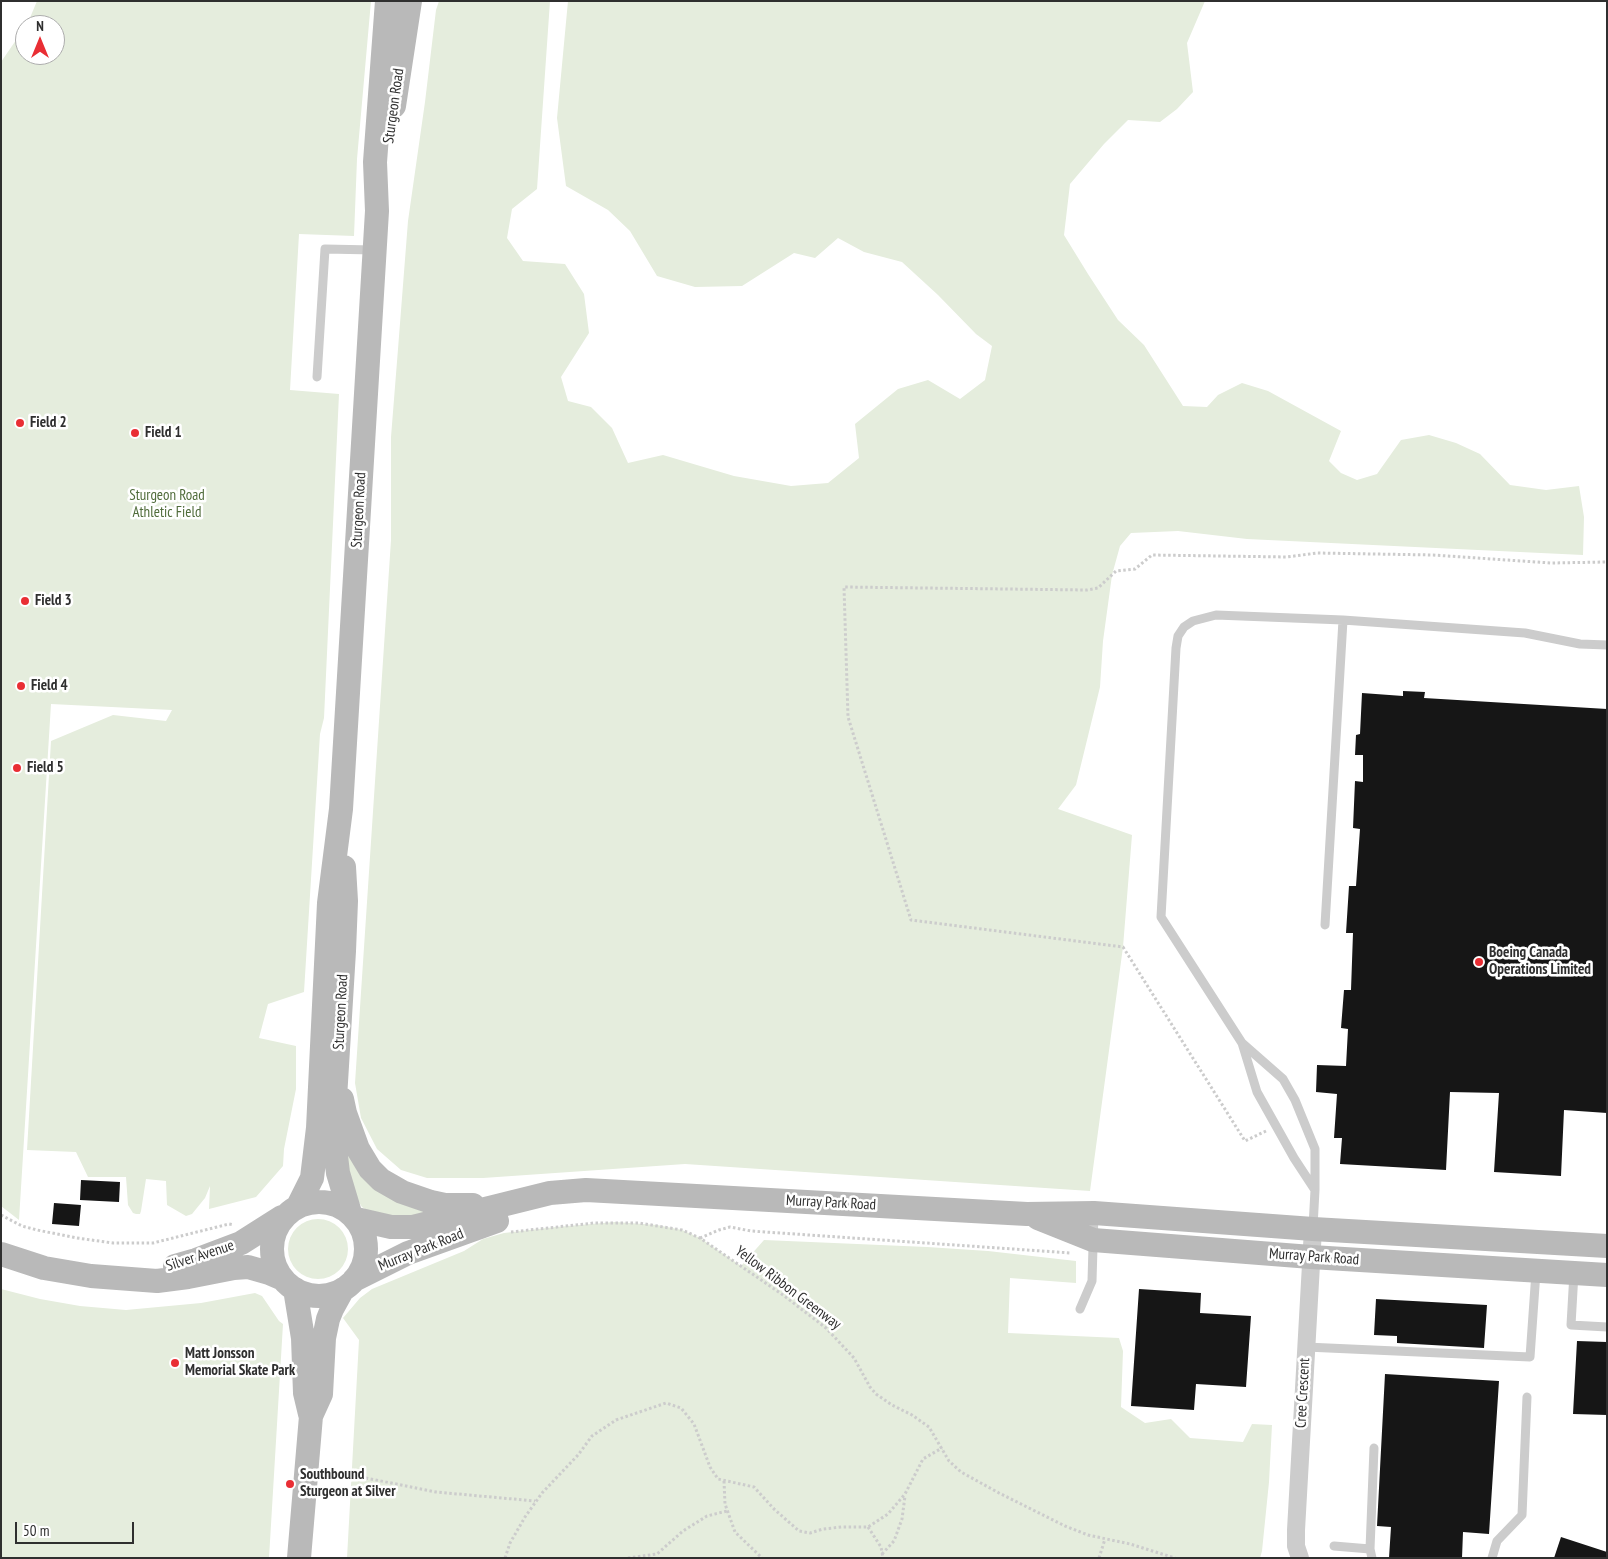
<!DOCTYPE html>
<html>
<head>
<meta charset="utf-8">
<style>
  body { margin:0 }
  #map { position:relative; width:1608px; height:1559px; overflow:hidden; background:#fff; font-family:"PT Sans Narrow",sans-serif }
  canvas { display:block }
  .frame { position:absolute; inset:0; border:2px solid #2f2f2f; pointer-events:none }
  .north { position:absolute; left:15px; top:15px; width:50px; height:50px; box-sizing:border-box; background:#fff; border:1px solid #acacac; border-radius:50%; rotate:0deg; font-size:14px; font-weight:700; line-height:20px; text-align:center; color:#2f2f2f }
  .north::after { content:''; display:block; margin:auto; width:18px; height:22px; background:#e92e34; clip-path:polygon(50% 0,100% 100%,50% 72%,0 100%) }
  .scale { position:absolute; left:15px; top:1522px; width:119px; height:22px; box-sizing:border-box; border:2px solid #2f2f2f; border-top:0; padding-left:6px; font-size:15px; line-height:18px; white-space:nowrap; color:#2f2f2f; -webkit-text-stroke:4px #fff; paint-order:stroke }
</style>
</head>
<body>
<div id="map">
<canvas width="1608" height="1559"></canvas>
<div class="frame"></div>
<div class="north">N</div>
<div class="scale">50 m</div>
</div>
<script>
const c = document.querySelector('canvas').getContext('2d');
c.lineJoin = 'round';
function paint(path, color) {
  c.fillStyle = color;
  c.fill(path, 'evenodd');
}
function shape(rows) {
  const path = new Path2D();
  for (const r of rows) {
    if (r.length === 3) {
      path.moveTo(r[0] + r[2], r[1]);
      path.arc(r[0], r[1], r[2], 0, 2 * Math.PI);
      continue;
    }
    path.moveTo(r[0], r[1]);
    for (let i = 2; i < r.length; i += 2) path.lineTo(r[i], r[i + 1]);
  }
  return path;
}
function stroke(path, color, width, dash) {
  c.strokeStyle = color;
  c.lineWidth = width;
  c.lineCap = dash ? 'butt' : 'round';
  c.setLineDash(dash || []);
  c.stroke(path);
}
function label(font, color, halo, rows, align = 'center') {
  c.font = font + ' "PT Sans Narrow",sans-serif';
  c.lineWidth = 5;
  c.setLineDash([]);
  c.textBaseline = 'middle';
  c.strokeStyle = halo;
  c.fillStyle = color;
  for (const [text, x, y, turn = 0] of rows) {
    c.save();
    c.translate(x, y);
    c.rotate((+turn || 0) * Math.PI / 180);
    c.textAlign = isNaN(turn) ? turn : align;
    if (halo) c.strokeText(text, 0, 0);
    c.fillText(text, 0, 0);
    c.restore();
  }
}
paint(shape([
  [37,1,371,1,357,159,354,236,299,234,290,390,339,394,324,718,320,734,304,992,268,1004,259,1038,296,1046,296,1089,284,1149,283,1166,256,1197,209,1209,210,1186,205,1198,192,1214,186,1216,167,1205,166,1181,146,1179,141,1211,140,1214,136,1214,133,1213,128,1205,126,1177,88,1177,76,1152,27,1150,51,741,113,715,166,721,172,710,51,704,19,1220,1,1206,1,62,25,27,25,55,55,55,55,25,27,25],
  [439,1,550,1,537,189,512,209,507,238,523,261,565,264,584,294,589,333,561,377,568,401,591,407,612,428,628,463,663,455,734,476,791,486,828,483,859,458,855,424,898,389,928,380,960,399,985,380,992,346,976,334,938,295,902,262,864,252,838,238,815,258,794,253,742,286,695,287,657,276,630,231,608,210,566,186,557,118,568,1,1205,1,1187,43,1193,92,1177,109,1160,122,1128,120,1104,144,1070,184,1064,235,1088,274,1118,320,1144,345,1183,406,1207,407,1218,395,1242,383,1268,391,1341,431,1329,461,1341,473,1357,480,1377,474,1401,440,1429,435,1456,443,1480,454,1510,485,1546,490,1579,486,1584,517,1583,555,1247,539,1178,531,1131,533,1120,546,1112,575,1103,641,1100,687,1076,785,1058,809,1132,835,1123,947,1090,1191,685,1164,483,1178,427,1178,401,1170,377,1149,361,1118,355,1083,391,540,391,437,398,349,408,221,425,102,436,10],
  [346,1144,424,1209,423,1214,397,1217,371,1213,362,1207,354,1195,350,1184],
  [318,1249,30],
  [615,1222,657,1225,682,1230,700,1238,741,1266,764,1240,927,1247,988,1251,1076,1261,1076,1283,1010,1278,1008,1333,1119,1338,1123,1351,1121,1407,1145,1423,1171,1419,1190,1438,1243,1442,1252,1424,1272,1425,1269,1482,1262,1551,1260,1558,347,1558,359,1340,343,1318,360,1298,372,1289,464,1251,483,1239,504,1233,556,1227],
  [1,1289,40,1299,80,1306,126,1310,201,1303,255,1293,262,1296,279,1321,283,1324,269,1558,1,1558]
]), '#e5eddd');
paint(shape([
  [1403,691,1425,692,1424,698,1607,709,1607,1113,1564,1110,1561,1176,1494,1172,1499,1093,1450,1092,1446,1170,1340,1164,1342,1138,1334,1138,1337,1094,1316,1092,1317,1065,1346,1066,1348,1029,1341,1028,1344,990,1351,990,1353,933,1346,933,1349,886,1356,886,1360,829,1353,828,1355,781,1363,782,1363,755,1355,755,1356,735,1360,734,1362,693,1403,696],
  [81,1180,120,1182,119,1202,80,1200],
  [54,1203,81,1205,79,1226,52,1224],
  [1139,1289,1201,1293,1200,1313,1251,1316,1246,1387,1196,1384,1194,1410,1131,1406],
  [1376,1299,1487,1305,1484,1348,1397,1343,1397,1336,1374,1335],
  [1577,1341,1607,1342,1607,1415,1573,1414],
  [1385,1374,1499,1381,1489,1534,1463,1532,1462,1558,1389,1558,1391,1527,1377,1526],
  [1561,1537,1607,1552,1607,1558,1554,1558]
]), '#161616');
stroke(shape([
  [1266,1131,1245,1141,1123,947,911,920,848,717,844,587,1087,590,1098,588,1116,571,1135,569,1152,555,1287,557,1317,553,1433,555,1551,563,1607,562],
  [1,1215,22,1226,37,1230,77,1238,113,1243,153,1243,229,1224,234,1225],
  [511,1232,594,1223,639,1223,682,1230,700,1238,783,1295,826,1328,854,1358,870,1387,876,1394,892,1405,912,1415,929,1427,949,1461,961,1472,999,1493,1065,1526,1088,1535,1130,1544,1175,1558],
  [700,1238,719,1230,730,1227,751,1231,1071,1253],
  [351,1475,436,1492,535,1501],
  [724,1481,725,1504,735,1532,762,1558],
  [868,1527,881,1547,883,1558],
  [882,1554,894,1541,902,1519,905,1496],
  [505,1558,510,1543,525,1517,542,1493,578,1455,592,1436,616,1420,666,1403,681,1408,694,1424,710,1467,718,1479,754,1487,774,1509,799,1531,810,1533,823,1529,842,1527,868,1527,888,1514,905,1494,923,1459,942,1448],
  [628,1558,657,1554,683,1531,707,1516,727,1511],
  [1099,1558,1105,1539]
]), '#ccc', 3, [2.5, 2.5]);
stroke(shape([
  [317,377,325,249,374,250],
  [1325,925,1343,620],
  [1242,1043,1283,1079,1295,1100,1315,1149,1315,1190,1313,1227],
  [1315,1190,1294,1158,1257,1092,1242,1043,1161,917,1176,648,1178,636,1184,627,1193,621,1216,615,1343,620,1525,633,1580,644,1607,645],
  [1574,1273,1571,1325,1607,1327],
  [1080,1309,1092,1281,1094,1213],
  [1306,1347,1530,1357,1536,1272],
  [1334,1546,1370,1549],
  [1372,1558,1370,1549,1374,1448],
  [1492,1558,1497,1541,1522,1515,1527,1397]
]), '#ccc', 9);
stroke(shape([
  [1300,1558,1296,1546,1296,1530,1313,1229]
]), '#ccc', 18);
stroke(shape([
  [394,106,410,1],
  [344,867,346,901,344,951,333,1131,338,1173,350,1213],
  [342,1099,345,1113,358,1149,370,1169,381,1180,402,1192,431,1202,445,1205,473,1205],
  [319,1249,47],
  [298,1206,312,1178,318,1128,329,903,341,809,377,211,375,162,387,1],
  [1038,1218,1093,1240,1311,1257,1607,1275],
  [356,1219,391,1227,413,1227,550,1193,586,1190,1027,1214,1094,1213,1313,1229,1607,1246],
  [1,1254,44,1268,91,1276,157,1281,188,1277,234,1268,248,1267,269,1273,283,1279],
  [175,1266,196,1260,241,1243,282,1217],
  [354,1280,408,1253,497,1221],
  [295,1289,303,1338,305,1393,310,1414],
  [299,1558,311,1416,321,1394,324,1338,328,1319,332,1309,343,1289]
]), '#b9b9b9', 24);
for (const [x, y, r, color] of [
  [20,423,5,"#e92e34"],
  [135,433,5,"#e92e34"],
  [25,601,5,"#e92e34"],
  [21,686,5,"#e92e34"],
  [17,768,5,"#e92e34"],
  [1479,962,5,"#e92e34"],
  [175,1363,5,"#e92e34"],
  [290,1484,5,"#e92e34"]
]) {
  const dot = new Path2D();
  dot.arc(x, y, r, 0, 2 * Math.PI);
  c.fillStyle = color;
  c.fill(dot);
  stroke(dot, '#fff', 2);
}
label('15px', '#2f2f2f', '#fff', [
  ["Sturgeon Road",394,106,-82],
  ["Sturgeon Road",359,510,-87],
  ["Sturgeon Road",341,1012,-87],
  ["Murray Park Road",831,1203,3],
  ["Murray Park Road",421,1250,-22],
  ["Silver Avenue",200,1256,-18],
  ["Murray Park Road",1314,1257,4],
  ["Yellow Ribbon Greenway",788,1288,37],
  ["Cree Crescent",1303,1393,-87]
]);
label('bold 15px', '#2f2f2f', '#fff', [
  ["Field 2",30,423],
  ["Field 1",145,433],
  ["Field 3",35,601],
  ["Field 4",31,686],
  ["Field 5",27,768],
  ["Boeing Canada",1489,953],
  ["Operations Limited",1489,970],
  ["Matt Jonsson",185,1354],
  ["Memorial Skate Park",185,1371],
  ["Southbound",300,1475],
  ["Sturgeon at Silver",300,1492]
], 'left');
label('15px', '#506c3b', '#fff', [
  ["Sturgeon Road",167,496],
  ["Athletic Field",167,513]
]);
</script>
</body>
</html>
